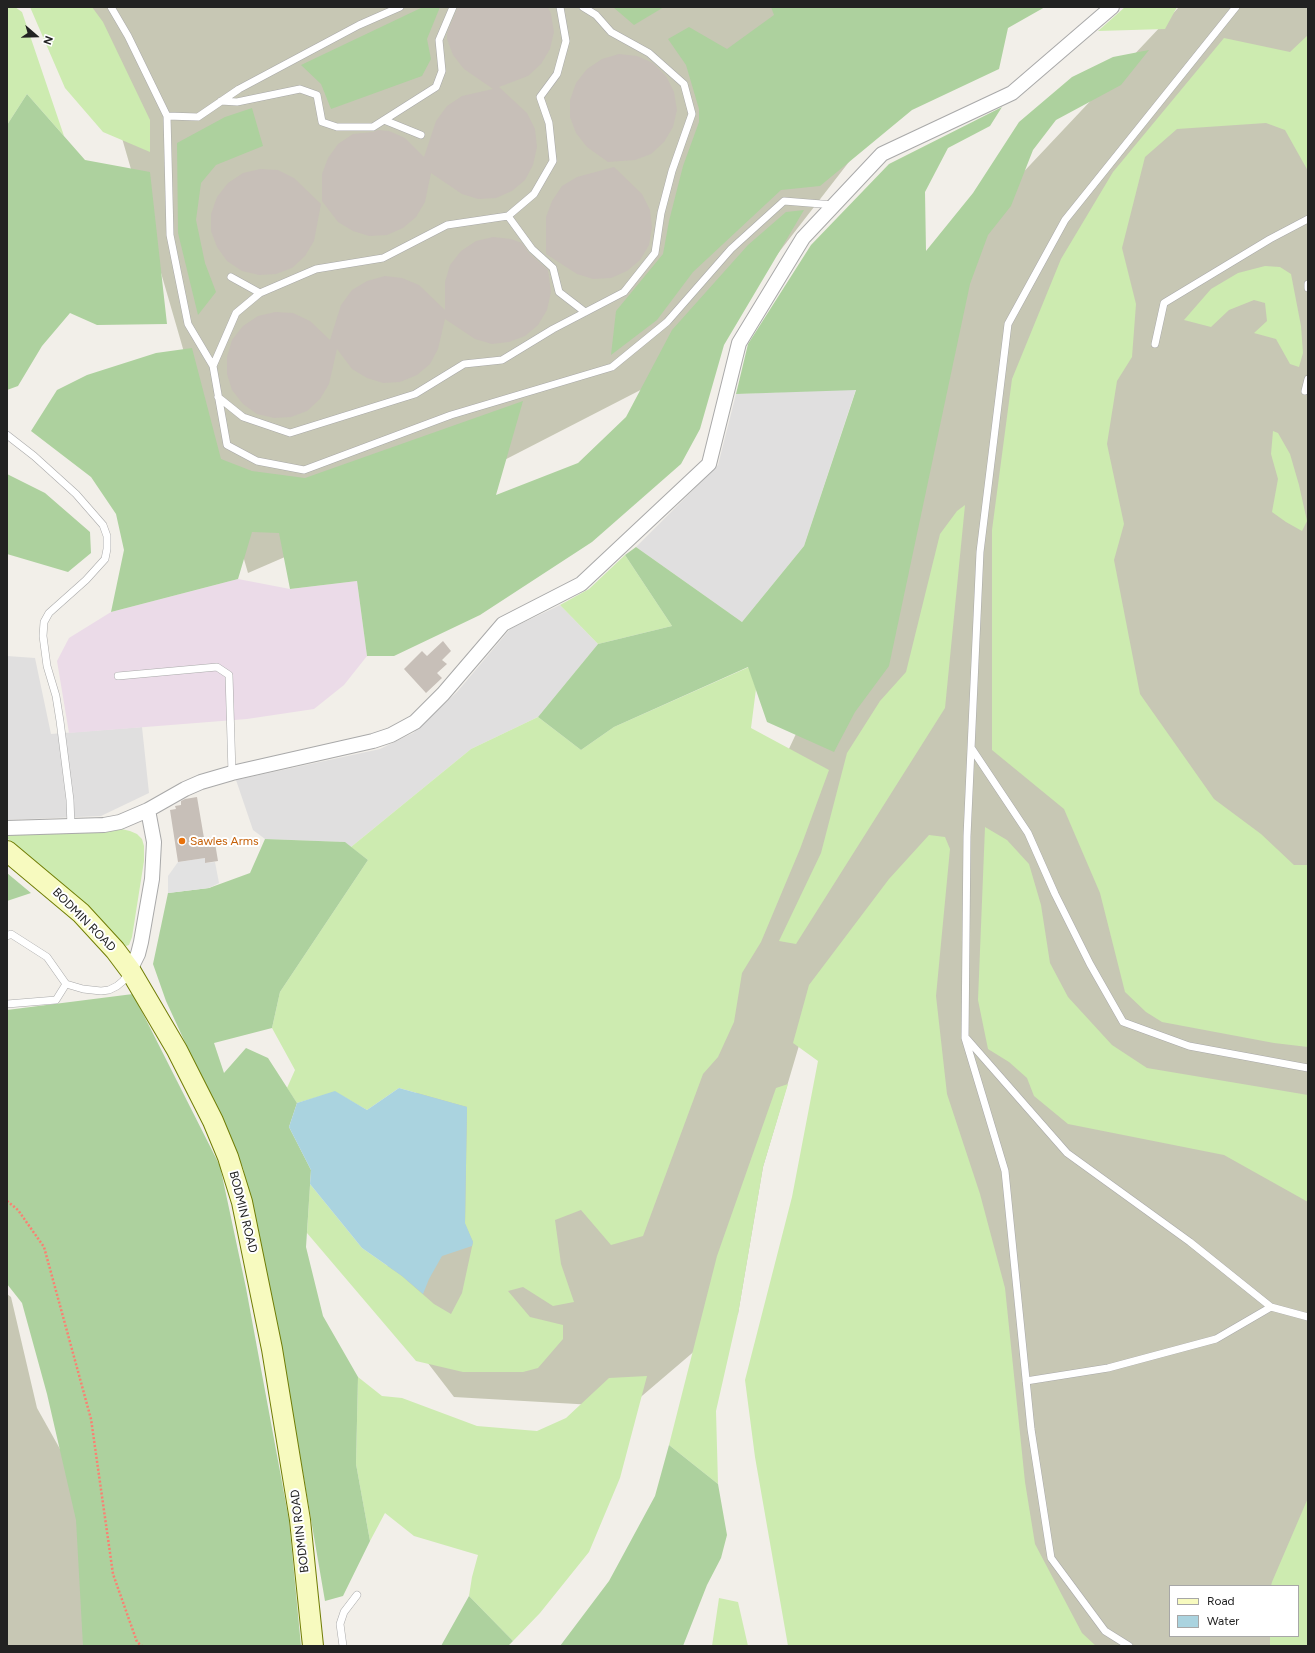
<!DOCTYPE html>
<html>
<head>
<meta charset="utf-8">
<style>
  body { margin:0 }
  #map { position:relative; width:1315px; height:1653px; overflow:hidden; background:#f2efe9; font-family:Figtree,sans-serif }
  canvas { display:block }
  .frame { position:absolute; inset:0; border:8px solid #222; pointer-events:none }
  .legend { position:absolute; left:1169px; top:1585px; width:130px; height:52px; box-sizing:border-box; background:#fff; border:1px solid #a7a7a7; margin:0; padding:5px 7px; list-style:none; font-size:12px; color:#222 }
  .legend li { display:flex; align-items:center; gap:8px; height:20px }
  .legend b { width:20px; border:1px solid #a7a7a7 }
  .north { position:absolute; left:16px; top:16px; width:40px; height:40px; -webkit-text-stroke:3px #fff; paint-order:stroke; rotate:110deg; font-size:11px; font-weight:700; line-height:16px; text-align:center; color:#222 }
  .north::after { content:''; display:block; margin:auto; width:14px; height:18px; background:#222; clip-path:polygon(50% 0,100% 100%,50% 72%,0 100%) }
</style>
</head>
<body>
<div id="map">
<canvas width="1315" height="1653"></canvas>
<div class="frame"></div>
<ul class="legend">
<li><b style="height:5px;background:#f7fabf"></b>Road</li>
<li><b style="height:11px;background:#aad3df"></b>Water</li>
</ul>
<div class="north">N</div>
</div>
<script>
const c = document.querySelector('canvas').getContext('2d');
c.lineJoin = 'round';
function paint(path, color) {
  c.fillStyle = color;
  c.fill(path, 'evenodd');
}
function shape(rows) {
  const path = new Path2D();
  for (const r of rows) {
    path.moveTo(r[0], r[1]);
    for (let i = 2; i < r.length; i += 2) path.lineTo(r[i], r[i + 1]);
  }
  return path;
}
function stroke(path, color, width, dash) {
  c.strokeStyle = color;
  c.lineWidth = width;
  c.lineCap = dash ? 'butt' : 'round';
  c.setLineDash(dash || []);
  c.stroke(path);
}
function label(font, color, halo, rows, align = 'center') {
  c.font = font + ' Figtree,sans-serif';
  c.lineWidth = 4;
  c.setLineDash([]);
  c.textBaseline = 'middle';
  c.strokeStyle = halo;
  c.fillStyle = color;
  for (const [text, x, y, turn = 0] of rows) {
    c.save();
    c.translate(x, y);
    c.rotate((+turn || 0) * Math.PI / 180);
    c.textAlign = isNaN(turn) ? turn : align;
    if (halo) c.strokeText(text, 0, 0);
    c.fillText(text, 0, 0);
    c.restore();
  }
}
paint(shape([
  [856,389,804,546,742,622,636,547,718,465,736,394],
  [560,605,598,644,538,717,471,749,351,847,344,842,265,839,253,830,236,780,380,749,413,733,457,692,510,629],
  [7,656,35,658,51,734,142,727,149,793,101,816,7,820]
]), '#e0dfdf');
paint(shape([
  [238,579,290,589,357,581,367,656,344,685,314,709,247,719,69,733,57,661,69,638,111,612]
]), '#ebdbe8');
paint(shape([
  [84,7,984,7,928,60,693,363,483,471,248,573],
  [1179,7,1308,7,1308,1646,1064,1646,996,1510,962,1240,803,1032,763,1167,738,1314,629,1407,454,1397,384,1306,402,1102,726,883,810,704,883,321],
  [1170,1586,1298,1586,1298,1636,1170,1636],
  [7,1294,11,1297,37,1408,139,1590,127,1646,7,1646]
]), '#c7c7b4');
paint(shape([
  [7,7,15,7,22,12,64,136,27,94,7,125],
  [30,7,92,7,103,22,150,120,150,152,103,132,65,88],
  [1125,7,1177,7,1165,29,1098,31],
  [1308,35,1308,171,1285,130,1266,123,1177,129,1145,157,1122,248,1136,304,1132,357,1117,381,1107,444,1124,524,1114,560,1140,694,1214,799,1261,834,1294,865,1308,865,1308,1047,1274,1043,1162,1022,1146,1012,1125,992,1100,893,1064,809,992,750,992,530,1012,379,1061,259,1113,172,1224,38,1290,52],
  [1265,266,1280,267,1291,274,1301,326,1303,353,1299,367,1290,364,1276,339,1254,333,1267,321,1265,303,1254,300,1229,310,1211,327,1184,320,1211,289,1238,273],
  [1273,431,1278,433,1290,454,1299,485,1307,521,1302,531,1286,522,1272,512,1278,479,1271,454],
  [965,505,945,708,796,944,779,941,821,853,847,753,880,701,906,672,940,534,957,511],
  [625,555,672,626,598,644,560,605,589,589],
  [749,667,756,689,751,728,829,770,800,849,761,942,742,973,734,1022,718,1057,703,1074,643,1236,611,1245,581,1210,555,1220,561,1264,574,1302,553,1306,523,1287,508,1291,530,1317,563,1325,563,1339,538,1368,523,1372,463,1372,416,1361,307,1233,310,1184,362,1248,402,1276,434,1304,451,1314,462,1293,473,1242,465,1224,467,1107,399,1088,367,1110,335,1092,297,1103,287,1088,295,1070,272,1028,280,992,368,860,351,847,471,749,538,717,581,750,614,727],
  [104,825,130,831,137,834,142,839,144,846,144,861,132,937,129,945,126,946,120,943,7,838,7,828],
  [985,827,1007,840,1029,864,1041,905,1050,963,1068,997,1112,1045,1147,1068,1308,1095,1308,1202,1224,1155,1068,1124,1034,1096,1027,1078,1009,1062,988,1049,978,1000],
  [929,835,945,837,950,849,936,996,947,1094,980,1194,1005,1288,1025,1482,1035,1544,1082,1633,1096,1646,788,1646,755,1457,745,1380,792,1197,818,1061,793,1043,809,985,889,879],
  [788,1084,763,1167,738,1314,716,1411,718,1484,669,1445,717,1256,776,1088],
  [647,1376,620,1478,589,1552,540,1613,513,1641,469,1596,472,1577,478,1555,414,1536,385,1513,370,1541,356,1464,358,1377,382,1396,402,1398,477,1426,537,1431,566,1418,609,1378],
  [1308,1498,1308,1646,1270,1646,1270,1636,1298,1636,1298,1586,1271,1586,1272,1582],
  [719,1598,738,1602,748,1646,712,1646]
]), '#cdebb0');
paint(shape([
  [423,7,440,7,427,39,431,59,422,76,331,109,321,84,301,65],
  [613,7,664,7,634,25],
  [771,7,1045,7,1008,28,999,69,912,110,820,186,781,190,693,272,657,320,611,355,616,311,663,254,669,221,683,166,699,122,699,109,686,65,668,39,689,27,727,49,774,15],
  [1149,50,1121,85,1056,120,1033,150,1011,206,988,235,970,284,889,666,855,712,834,752,767,722,748,667,614,727,581,750,538,717,598,644,672,626,625,555,636,547,742,622,804,546,856,390,736,394,748,344,811,245,889,164,1002,107,990,126,948,148,925,192,926,251,973,193,1019,122,1072,77,1113,57],
  [27,94,85,160,150,172,167,324,97,325,70,313,42,346,18,386,7,390,7,125],
  [252,108,263,146,216,165,201,183,196,220,205,263,216,292,198,315,178,233,177,143,225,117],
  [804,210,724,345,700,429,681,464,592,542,480,615,394,656,367,656,357,581,290,589,279,533,252,532,238,579,111,612,124,550,116,514,91,477,31,431,57,390,87,375,156,353,192,348,221,459,252,471,305,478,523,401,496,495,578,463,626,417,672,330,748,245,786,212],
  [7,474,45,493,90,532,91,553,68,572,7,554],
  [265,839,345,842,368,860,280,992,272,1028,214,1043,224,1073,246,1048,268,1058,297,1103,289,1127,311,1170,306,1247,323,1316,358,1377,356,1464,370,1541,343,1596,325,1601,278,1327,243,1168,166,1001,153,964,168,893,209,888,250,873],
  [7,873,31,893,7,901],
  [133,994,220,1166,246,1288,289,1520,301,1646,83,1646,76,1520,47,1394,22,1303,7,1284,7,1010],
  [669,1445,718,1484,727,1535,721,1558,707,1585,683,1646,560,1646,609,1581,655,1496],
  [469,1596,513,1641,508,1646,441,1646]
]), '#add19e');
paint(shape([
  [205,858,205,863,215,862,219,883,209,888,168,893,168,876,178,862]
]), '#e2e2e2');
paint(shape([
  [399,1088,467,1107,465,1223,473,1242,472,1246,442,1256,429,1279,423,1294,402,1276,362,1248,310,1184,311,1170,289,1127,297,1103,335,1091,367,1110]
]), '#aad3df');
paint(shape([
  [458,7,548,7,551,14,554,32,550,49,541,64,528,76,499,87,527,113,535,129,537,147,533,165,525,180,512,191,496,198,478,199,462,194,431,173,425,202,416,217,403,228,387,235,369,236,353,231,338,222,322,201,322,174,328,158,338,144,353,134,373,132,378,130,389,131,405,138,424,157,436,121,447,106,462,96,493,89,464,69,453,55,447,39,447,33],
  [619,54,637,56,653,63,666,76,674,92,677,110,673,127,664,142,651,154,635,160,608,162,587,147,576,133,570,117,570,100,576,83,587,69,602,59],
  [614,167,642,194,650,210,652,227,649,245,640,260,627,271,611,278,593,279,577,274,546,254,546,217,552,201,562,186,577,177],
  [260,169,278,170,294,178,321,204,314,241,305,256,292,268,276,274,259,275,242,271,227,261,217,247,211,231,211,214,217,197,228,183,243,173],
  [493,237,511,239,522,243,529,253,548,270,551,292,547,310,538,325,525,336,509,342,492,344,475,339,445,319,438,349,430,364,417,375,400,382,383,383,367,378,352,369,337,349,329,384,320,399,307,411,291,417,274,418,257,414,243,404,232,390,227,374,227,357,232,340,243,326,258,316,275,312,293,313,310,321,330,340,341,305,352,290,367,281,385,276,402,278,419,285,445,310,445,282,450,265,461,251,476,241],
  [443,641,451,651,442,660,447,664,437,673,442,678,426,693,404,669,422,651,427,656],
  [197,797,204,838,214,837,218,861,205,863,205,858,178,862,170,810,176,809,175,806,181,805,181,801,185,799]
]), '#c7bfb8');
const lane = shape([
  [111,7,128,36,167,116,170,235,188,324,213,366,227,445,257,461,304,470,451,415,612,367,667,322,731,249,784,201,834,205],
  [221,101,237,102,300,89,317,95,322,122,337,127,373,127,436,87,442,71,439,40,453,7],
  [167,116,198,117,239,89,359,25,400,7],
  [384,120,421,135],
  [508,216,532,249,553,268,559,292,585,312],
  [231,277,260,293],
  [1308,284,1308,288],
  [1155,344,1164,303,1270,239,1308,219],
  [213,366,236,313,260,293,316,269,383,258,447,225,508,216,534,194,553,161,549,123,540,97,557,74,566,41,560,7],
  [1305,391,1308,379],
  [218,397,243,417,290,433,415,394,464,364,502,360,553,329,624,292,655,253,661,213,672,171,692,114,684,84,649,53,611,32,596,15,583,7],
  [7,435,34,456,76,494,103,525,107,536,107,549,105,559,86,580,49,613,44,622,43,636,47,666,56,696,60,721,70,800,71,826],
  [118,676,217,667,229,675,232,773],
  [972,749,1028,833,1055,894,1090,964,1123,1022,1189,1046,1308,1068],
  [7,936,11,934,47,957,66,984,83,989,101,991,109,990,117,986,123,981,129,972],
  [7,1004,56,1000,66,984],
  [967,1039,1067,1153,1190,1242,1271,1307,1308,1317],
  [1026,1381,1108,1368,1216,1339,1271,1307],
  [343,1646,340,1624,344,1612,357,1595],
  [1129,1646,1105,1631,1051,1558,1031,1429,1005,1171,965,1038,967,836,980,552,1008,324,1065,220,1236,7]
]);
const street = shape([
  [7,828,104,825,120,822,148,810,185,789,201,782,232,773,373,741,391,735,415,722,443,694,503,624,581,584,709,464,739,343,803,238,882,154,1012,93,1112,7],
  [130,970,138,954,141,942,152,879,154,842,148,810]
]);
const secondary = shape([
  [7,851,81,913,115,950,130,970,177,1050,213,1121,228,1157,242,1202,272,1349,300,1520,313,1646]
]);
stroke(lane, '#a9a9a9', 8);
stroke(street, '#a9a9a9', 16);
stroke(secondary, '#707d05', 22);
stroke(shape([
  [7,1201,18,1210,44,1247,91,1419,113,1574,137,1642,142,1646]
]), '#fa8072', 2.5, [2, 2]);
stroke(lane, '#fff', 7);
stroke(street, '#fff', 14);
stroke(secondary, '#f7fabf', 20);
for (const [x, y, r, color] of [
  [182,841,4,"#e8710a"]
]) {
  const dot = new Path2D();
  dot.arc(x, y, r, 0, 2 * Math.PI);
  c.fillStyle = color;
  c.fill(dot);
  stroke(dot, '#fff', 1.5);
}
label('12px', '#c56008', '#fff', [
  ["Sawles Arms",190,841]
], 'left');
label('12px', '#222', '#fff', [
  ["BODMIN ROAD",84,920,45],
  ["BODMIN ROAD",243,1212,76],
  ["BODMIN ROAD",300,1531,-97]
]);
</script>
</body>
</html>
